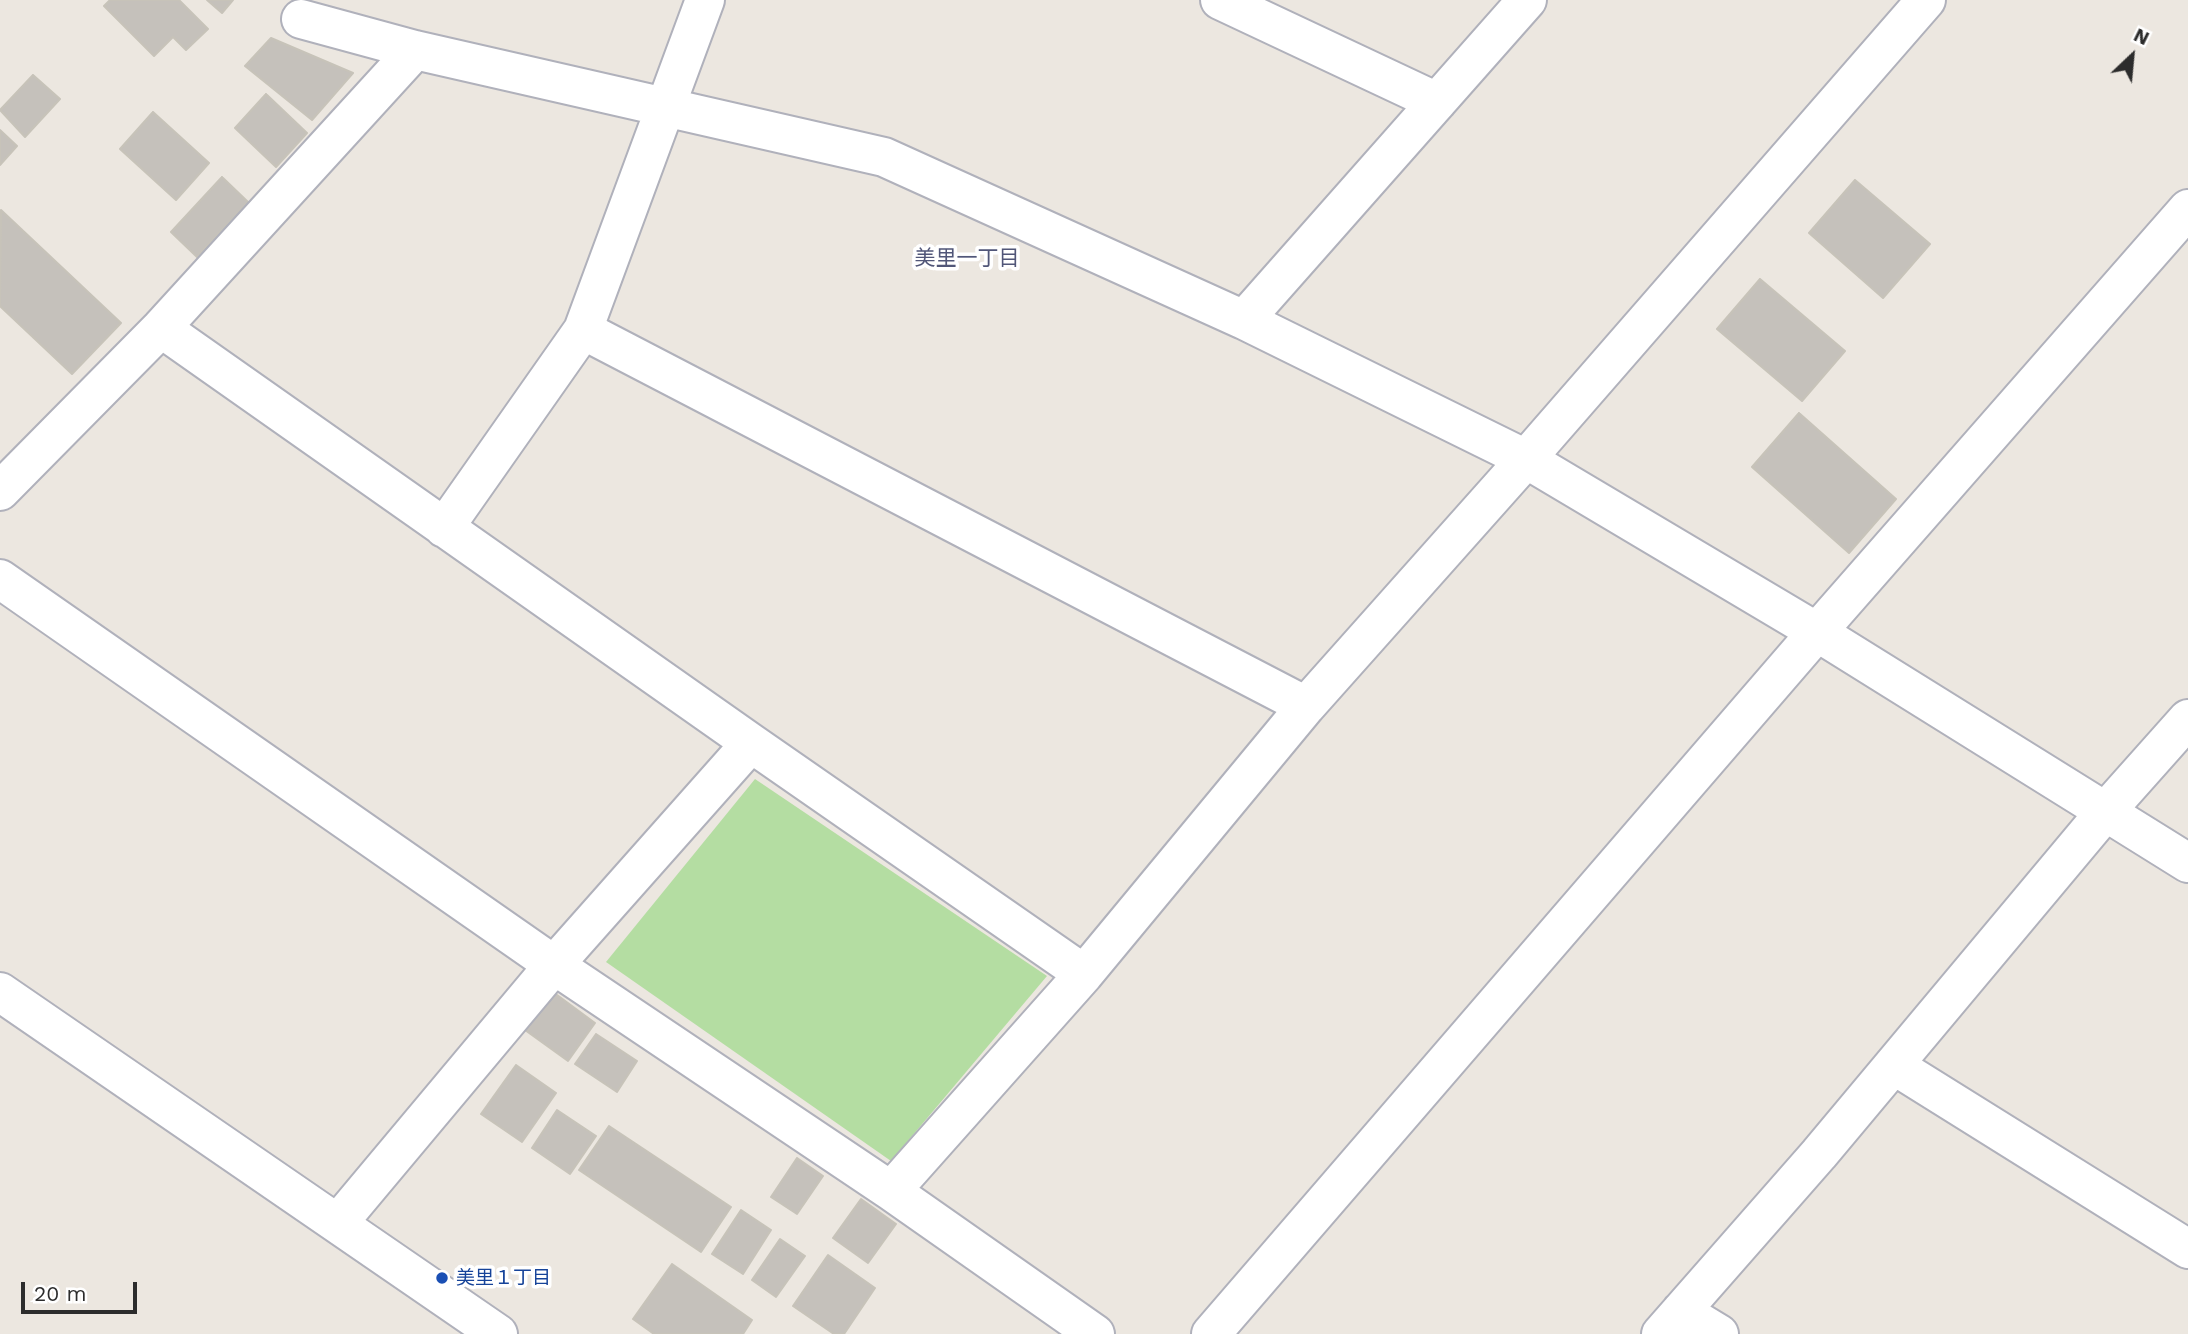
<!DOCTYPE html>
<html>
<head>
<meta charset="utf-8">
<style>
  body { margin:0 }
  #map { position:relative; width:2188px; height:1334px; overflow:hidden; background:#ece7e0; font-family:"Work Sans",sans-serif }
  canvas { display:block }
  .north { position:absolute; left:2097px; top:21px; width:70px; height:70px; -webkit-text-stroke:5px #fff; paint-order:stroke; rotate:26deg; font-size:19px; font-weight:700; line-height:28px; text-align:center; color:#2c2c2c }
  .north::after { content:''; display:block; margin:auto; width:24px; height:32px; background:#2c2c2c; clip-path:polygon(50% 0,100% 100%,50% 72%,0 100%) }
  .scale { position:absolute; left:21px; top:1282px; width:116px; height:32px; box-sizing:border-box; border:4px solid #2c2c2c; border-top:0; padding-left:9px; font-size:21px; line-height:24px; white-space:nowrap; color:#2c2c2c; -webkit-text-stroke:5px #fff; paint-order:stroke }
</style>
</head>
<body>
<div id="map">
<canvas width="2188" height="1334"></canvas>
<div class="north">N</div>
<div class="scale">20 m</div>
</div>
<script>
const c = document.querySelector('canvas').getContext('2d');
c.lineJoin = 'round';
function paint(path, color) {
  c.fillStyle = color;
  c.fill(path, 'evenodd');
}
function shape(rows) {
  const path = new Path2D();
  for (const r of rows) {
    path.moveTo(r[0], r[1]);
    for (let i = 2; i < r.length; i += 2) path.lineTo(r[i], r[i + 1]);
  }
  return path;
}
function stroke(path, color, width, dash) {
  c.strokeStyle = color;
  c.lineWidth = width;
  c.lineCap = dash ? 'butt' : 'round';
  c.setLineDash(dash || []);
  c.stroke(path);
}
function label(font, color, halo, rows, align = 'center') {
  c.font = font + ' "Work Sans","Noto Sans JP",sans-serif';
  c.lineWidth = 7;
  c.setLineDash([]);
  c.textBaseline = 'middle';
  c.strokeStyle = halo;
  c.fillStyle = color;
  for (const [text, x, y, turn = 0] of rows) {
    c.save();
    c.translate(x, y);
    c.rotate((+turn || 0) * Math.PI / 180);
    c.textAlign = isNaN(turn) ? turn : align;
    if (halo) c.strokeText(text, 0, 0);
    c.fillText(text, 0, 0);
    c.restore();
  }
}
paint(shape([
  [755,779,1047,976,891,1161,606,962]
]), '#b4dda2');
const building = shape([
  [110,0,179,0,208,29,186,50,173,37,154,56,104,6,110,0],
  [207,0,233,0,222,13,207,0],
  [271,38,353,73,312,120,245,66,271,38],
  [33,75,60,99,25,137,0,110,33,75],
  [266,94,307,133,276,167,235,128,266,94],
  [153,112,209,163,176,200,120,149,153,112],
  [0,130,17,146,0,165,0,130],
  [222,177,248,202,197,257,171,232,222,177],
  [1855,180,1930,244,1883,298,1809,233,1855,180],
  [1,210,121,323,72,374,0,306,1,210],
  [1760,279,1845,351,1802,401,1717,329,1760,279],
  [1799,413,1896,499,1849,553,1752,467,1799,413],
  [553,992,595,1023,568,1061,525,1030,553,992],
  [596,1034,637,1061,617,1092,575,1064,596,1034],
  [516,1065,556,1093,522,1142,481,1114,516,1065],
  [557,1110,596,1136,570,1174,532,1148,557,1110],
  [609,1126,731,1207,701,1252,579,1170,609,1126],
  [797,1158,823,1176,797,1214,771,1197,797,1158],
  [861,1199,896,1224,868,1263,833,1238,861,1199],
  [741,1210,771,1230,743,1274,712,1254,741,1210],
  [780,1239,805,1256,776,1297,752,1280,780,1239],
  [828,1255,875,1288,844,1334,834,1334,793,1306,828,1255],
  [672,1264,752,1320,743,1334,654,1334,633,1319,672,1264]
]);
paint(building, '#c5c1bb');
stroke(building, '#c7c3b9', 2);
const minor = shape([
  [1220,0,1437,102],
  [301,19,415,50,884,157,1244,320,1526,459,1817,632,2188,863],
  [1244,320,1527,0],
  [161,328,751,743,1084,974],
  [583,330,1306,706],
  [0,491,161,328,415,50],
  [444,528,583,330,705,0],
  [0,579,554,965,891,1191,1095,1334],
  [1895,1066,2188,1249],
  [891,1191,1084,974,1306,706,1526,459,1926,0],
  [338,1223,554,965,751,743],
  [1681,1311,1719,1334],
  [1661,1334,1819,1154,2106,811,2188,719]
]);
const tertiary = shape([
  [0,992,498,1334],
  [1211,1334,1817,632,2188,209]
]);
stroke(minor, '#b0b1bb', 42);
stroke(tertiary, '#b0b1bb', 42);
stroke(minor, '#fff', 38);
stroke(tertiary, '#fff', 38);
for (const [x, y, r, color] of [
  [442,1278,7,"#1a4fb4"]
]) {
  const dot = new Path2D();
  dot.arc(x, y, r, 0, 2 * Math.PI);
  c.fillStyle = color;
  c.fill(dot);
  stroke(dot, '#fff', 2.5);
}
label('19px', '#164399', '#fff', [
  ["美里１丁目",456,1278]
], 'left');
label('21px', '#515678', '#fff', [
  ["美里一丁目",967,259]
]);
</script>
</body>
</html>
